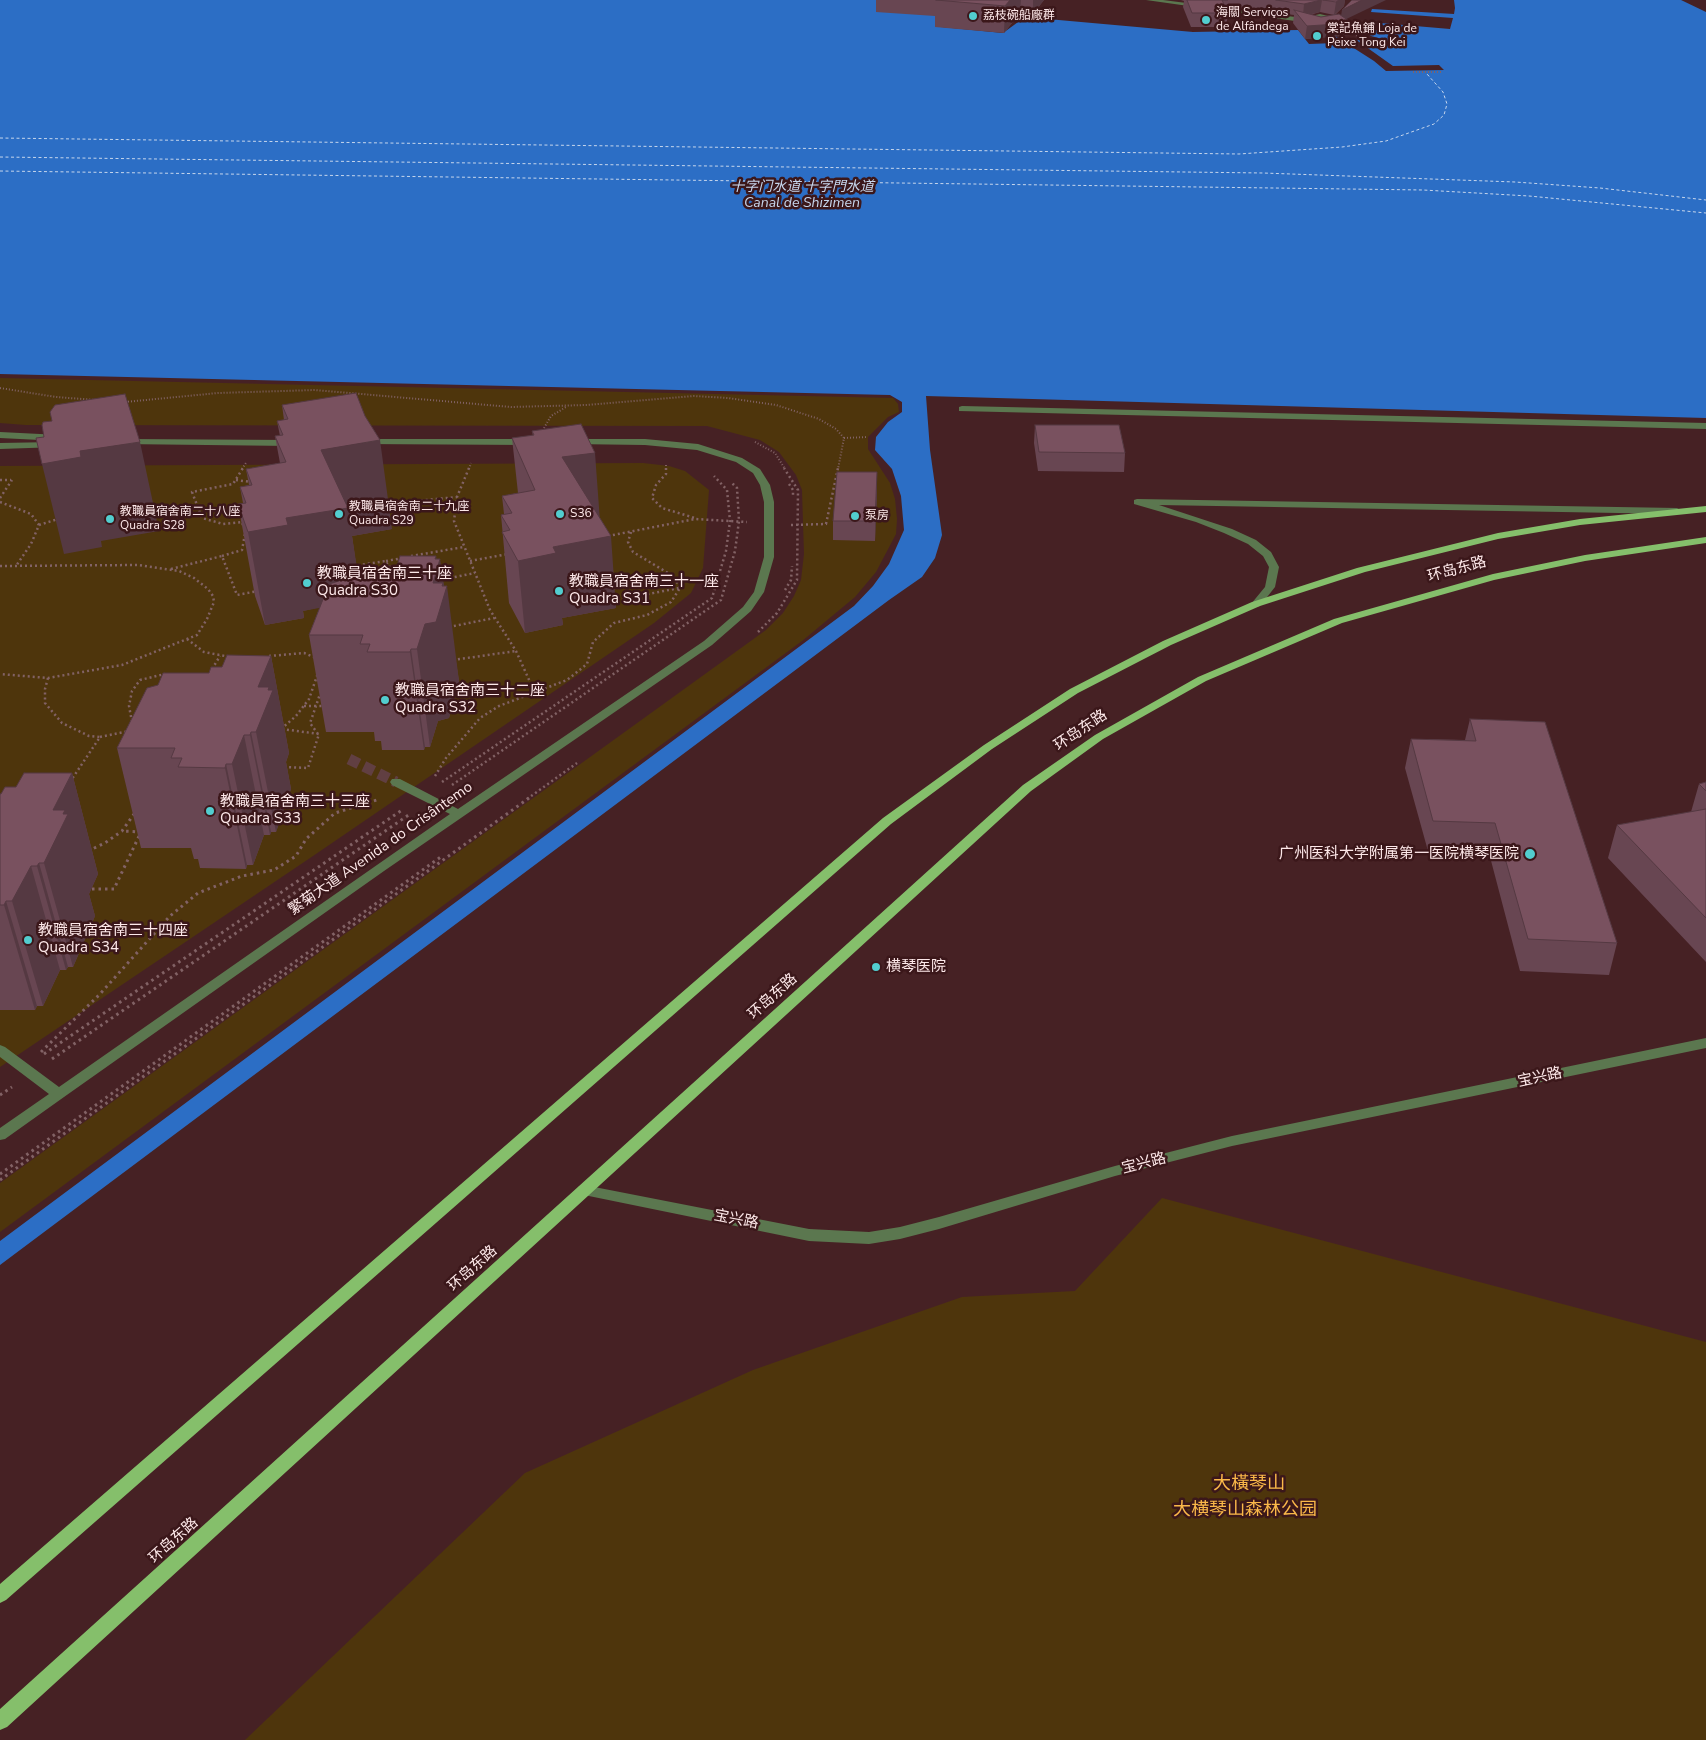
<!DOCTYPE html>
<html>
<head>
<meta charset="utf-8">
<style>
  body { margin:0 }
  canvas { display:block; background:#462124 }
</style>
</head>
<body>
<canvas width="1706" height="1740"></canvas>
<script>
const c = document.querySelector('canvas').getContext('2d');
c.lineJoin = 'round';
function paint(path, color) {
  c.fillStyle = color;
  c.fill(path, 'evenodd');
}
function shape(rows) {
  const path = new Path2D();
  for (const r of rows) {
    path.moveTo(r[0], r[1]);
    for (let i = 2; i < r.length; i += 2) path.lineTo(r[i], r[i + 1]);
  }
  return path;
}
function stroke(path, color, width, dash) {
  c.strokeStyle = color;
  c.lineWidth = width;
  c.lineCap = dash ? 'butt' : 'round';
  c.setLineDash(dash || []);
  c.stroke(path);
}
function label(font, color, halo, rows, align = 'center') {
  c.font = font + ' "Nunito Sans","Noto Sans SC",sans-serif';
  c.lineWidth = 5;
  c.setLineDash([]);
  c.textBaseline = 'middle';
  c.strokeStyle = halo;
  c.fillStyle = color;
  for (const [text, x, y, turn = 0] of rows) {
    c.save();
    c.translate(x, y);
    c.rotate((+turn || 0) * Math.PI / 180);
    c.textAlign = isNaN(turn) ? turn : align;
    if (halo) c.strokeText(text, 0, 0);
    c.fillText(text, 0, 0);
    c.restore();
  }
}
paint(shape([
  [0,378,893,398,898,404,899,412,888,417,868,437,868,449,890,483,895,499,897,519,896,534,876,572,855,597,802,641,0,1232,0,1183,766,630,783,613,794,596,801,580,804,554,802,490,796,475,779,452,760,440,707,426,26,425,0,423],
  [643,463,669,466,685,471,709,490,703,568,691,593,654,623,313,856,0,1067,0,466],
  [1162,1198,1706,1342,1706,1740,245,1740,525,1473,753,1370,962,1297,1075,1291]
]), '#4e350c');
paint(shape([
  [0,0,884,0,942,14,941,27,1003,33,1025,17,1193,32,1298,30,1309,44,1336,43,1324,29,1374,61,1386,71,1444,70,1439,65,1393,66,1355,39,1384,47,1396,43,1371,36,1363,31,1389,29,1380,23,1450,29,1453,18,1371,12,1372,9,1454,14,1455,8,1454,0,1681,0,1706,12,1706,418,926,396,930,450,942,535,935,558,922,577,889,600,0,1265,0,1241,854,606,873,586,889,564,904,530,901,496,892,469,875,450,876,437,888,422,902,412,902,402,890,395,0,374]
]), '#2c6ec5');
stroke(shape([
  [0,138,1239,154,1342,147,1386,141,1434,124,1444,115,1447,104,1443,92,1427,74],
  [0,157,1263,173,1515,182,1600,188,1706,200],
  [0,171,1423,190,1529,196,1706,213]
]), '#c6d6ed', 1, [3, 2.5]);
stroke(shape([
  [349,759,396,782]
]), '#613f42', 11, [11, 5.5]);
stroke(shape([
  [1351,32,1359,37,1383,44],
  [1413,72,1441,72],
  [0,388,56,397,96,400],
  [125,402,218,393,315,390,511,407,587,405,694,396,728,398,776,405,819,419,836,429,844,438,838,469],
  [544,428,551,416,566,407],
  [844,438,868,437],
  [755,442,775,453,785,469],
  [666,465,666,469],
  [242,469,246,463],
  [469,469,471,463]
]), '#826265', 2, [1, 2]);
stroke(shape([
  [469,468,457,497,454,521,490,610,516,651,535,693],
  [666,468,666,474,656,485,652,498,662,508,695,518],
  [0,480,11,480],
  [236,480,251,482],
  [789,484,793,490,793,497],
  [0,498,12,480],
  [0,502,31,514,39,525,31,544,16,566],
  [386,504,457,497],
  [154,514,197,506],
  [39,525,58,519],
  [243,525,242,522,223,524,202,518,192,492,233,484,243,468],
  [791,525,826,524,838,468],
  [631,532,628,542,633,552,673,576,680,587],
  [608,536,695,519,747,522],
  [222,556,242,550,245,534],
  [411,556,464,547],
  [386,561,403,558],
  [470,561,508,554],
  [0,566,138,565,179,571,194,578,208,589,213,596,214,602,207,619,197,635,122,665,48,678,0,674],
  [353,566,386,561,389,569],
  [171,569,222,556,237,595,258,591],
  [440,580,475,573],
  [785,590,791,580,792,566],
  [613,601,679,588],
  [449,627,494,618],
  [758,632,777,613,797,580,798,490,784,468],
  [187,639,204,652,230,657],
  [269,656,304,653,316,658],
  [453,660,516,651],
  [212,669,220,656],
  [48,678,45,689,45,703,62,723,89,736,100,737,72,779],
  [304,706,316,706,320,694],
  [132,722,129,706,132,691,140,680,165,674],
  [281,729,296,716,309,699,318,673],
  [282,729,319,734,308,768,285,767],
  [318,734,310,723,316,706,325,706],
  [100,737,129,731],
  [435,776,446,758,480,718,499,706,567,680,587,664,593,642,614,623,647,615,671,602,680,588],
  [442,782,712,598,726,551,730,521,727,490,714,476],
  [452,785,721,600,735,551,739,521,737,488,731,482],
  [527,799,577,763]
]), '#826265', 2.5, [2, 3]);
stroke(shape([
  [88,851,105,843,122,831,134,814],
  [92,889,114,889,141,832,122,831],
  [41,1052,100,994,170,916,198,893,242,876,274,870,296,856,306,839,335,813,380,799],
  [44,1054,402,810],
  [52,1059,410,814],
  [0,1095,12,1087],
  [0,1174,442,856],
  [0,1180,529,798]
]), '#826265', 3, [2.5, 4]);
paint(shape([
  [1146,0,1163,0,1303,18,1320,14,1336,18,1339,23,1320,28,1302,22,1146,0],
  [1320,18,1332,20,1332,22,1320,24,1309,20,1320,18],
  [962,406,1706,423,1706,429,959,411,959,407,962,406],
  [0,432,60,435,65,438,60,441,0,438,0,432],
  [125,439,292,440,297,443,292,446,122,444,120,442,125,439],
  [365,439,530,439,535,442,530,445,362,444,362,440,365,439],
  [575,439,645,439,698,444,742,458,760,469,770,485,774,502,774,557,764,592,751,611,712,645,384,871,64,1097,5,1139,0,1140,0,1128,49,1094,0,1057,0,1045,5,1047,59,1087,450,814,392,785,390,782,392,779,400,779,458,809,704,641,743,607,754,592,764,557,764,502,760,485,753,473,736,462,697,450,645,445,572,444,572,440,575,439],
  [55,442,58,443,58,447,0,449,0,443,55,442],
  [1137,499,1677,508,1682,511,1677,514,1159,505,1232,529,1256,540,1271,552,1279,567,1275,587,1260,606,1256,607,1251,604,1265,587,1269,567,1263,556,1248,544,1224,533,1196,522,1134,504,1134,500,1137,499],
  [1706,1038,1706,1048,1232,1146,1115,1176,939,1229,900,1239,869,1244,809,1241,584,1195,579,1194,577,1190,579,1186,584,1185,809,1229,869,1232,900,1227,939,1217,1115,1166,1232,1136,1706,1038]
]), '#5b774f');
paint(shape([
  [1706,506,1706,512,1580,525,1498,539,1365,572,1260,606,1171,645,1078,693,992,749,891,824,6,1600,0,1603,0,1584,883,818,984,745,1070,689,1163,641,1252,602,1357,568,1498,533,1580,519,1706,506],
  [1706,537,1706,543,1585,561,1494,580,1342,623,1206,681,1103,739,1031,791,7,1727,0,1730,0,1709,1023,785,1095,735,1198,677,1334,619,1493,574,1585,555,1706,537]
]), '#85bf6b');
paint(shape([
  [876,0,1044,0,1033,14,1020,13,1004,33,935,27,935,16,876,12],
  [1181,0,1345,0,1344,6,1335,15,1347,19,1351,35,1305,39,1293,23,1294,15,1230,7,1229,14,1228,14,1226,27,1191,27,1183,7,1184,1],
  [1320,12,1334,15,1321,17,1310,15],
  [282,405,392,529,352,536,357,571,385,571,397,566,437,559,444,586,459,681,449,718,438,721,430,747,425,747,424,750,382,750,381,741,375,741,374,732,326,732,309,635,320,607,303,611,304,618,265,625,255,596,238,504,243,503,240,487,249,485,246,469,280,463,275,436,280,436,277,421,284,420],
  [1035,425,1125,453,1124,472,1038,471,1034,443],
  [532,431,600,519,616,608,562,618,563,625,525,633,509,603,501,515,504,514,502,496,518,493,512,438,533,436],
  [877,491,875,541,833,540,833,521],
  [271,656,289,753,286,762,291,789,276,832,271,832,270,835,264,835,253,865,247,865,246,869,200,868,198,859,194,859,191,848,141,848,117,748,209,673,222,667],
  [1470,719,1617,943,1609,975,1520,971,1489,853,1428,851,1405,768,1411,739,1465,740],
  [72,773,98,874,89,894,95,916,73,967,68,967,66,970,60,970,43,1006,37,1006,35,1010,0,1010,0,794,16,787],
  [1706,782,1706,962,1608,858,1617,825,1691,812,1699,784]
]), '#684652');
paint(shape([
  [1010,0,1021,0,1020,13,1004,33,1005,6],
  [1033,0,1044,0,1033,14],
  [1322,0,1320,12,1303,16,1304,4],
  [1339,0,1345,0,1344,6,1334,15,1336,2],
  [1362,0,1386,0,1340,22,1342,10],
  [1352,23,1351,35,1305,39,1307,26],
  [380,440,392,529,352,536,362,600,303,611,304,618,265,625,248,532,286,518,321,450],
  [140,442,159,531,101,541,102,547,64,554,42,464,80,451],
  [595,453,600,521,562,457],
  [877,472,877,491,875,541,875,521],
  [611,536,616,608,562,618,563,625,525,633,518,561,553,547],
  [436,556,438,568,440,559,445,592,447,586,459,681,449,718,438,721,430,747,417,649,433,583],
  [411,649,425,747,424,750,410,652],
  [271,656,289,753,286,762,291,789,276,832,256,732,258,687],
  [251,732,271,832,270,835,250,735],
  [244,735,264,835,253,865,232,764],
  [226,764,247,865,246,869,225,768],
  [72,773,98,874,89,894,95,916,73,967,44,863,53,810],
  [39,863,68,967,66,970,37,866],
  [31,866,60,970,43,1006,12,901],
  [6,901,37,1006,35,1010,4,905]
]), '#553942');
const building = shape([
  [936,0,1010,0,1005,6,936,0],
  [1187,0,1228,0,1222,0,1228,13,1192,13,1187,0],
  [1276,0,1321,0,1304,4,1276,0],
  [1323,0,1339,0,1336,2,1323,0],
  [1352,0,1362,0,1342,10,1352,0],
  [1294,10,1321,17,1339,14,1352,23,1307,26,1294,10],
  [356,393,365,416,380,440,321,450,348,508,286,518,288,525,248,532,238,504,246,503,240,487,252,485,246,469,286,462,275,436,283,435,277,421,288,419,282,405,356,393],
  [125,394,140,442,80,451,81,457,42,464,36,438,44,437,42,425,43,422,52,421,50,412,55,405,125,394],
  [581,424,595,453,562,457,611,536,553,547,556,553,518,561,502,532,510,530,501,515,512,513,502,496,535,490,512,438,534,435,532,431,581,424],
  [1035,425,1119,425,1125,453,1039,452,1035,425],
  [837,472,877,472,875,521,833,521,837,472],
  [400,556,436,556,435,559,440,559,433,583,443,583,442,586,447,586,436,622,425,624,417,649,411,649,410,652,367,652,370,644,360,644,363,635,309,635,329,584,339,581,343,571,385,571,387,566,397,566,400,556],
  [227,655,271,656,258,687,269,687,268,690,273,690,256,732,251,732,250,735,244,735,232,764,226,764,225,768,178,767,182,758,171,758,175,748,117,748,147,688,158,685,163,673,209,673,211,667,222,667,227,655],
  [1470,719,1545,722,1617,943,1528,939,1495,823,1433,821,1411,739,1476,741,1470,719],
  [24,773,72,773,53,810,65,810,63,814,68,814,44,863,39,863,37,866,31,866,12,901,6,901,4,905,0,905,0,794,1,794,5,787,16,787,24,773],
  [1706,782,1706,791,1699,784,1706,782],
  [1706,809,1706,918,1617,825,1706,809]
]);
paint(building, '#79515f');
stroke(building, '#553942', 1);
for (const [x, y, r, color] of [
  [973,16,5,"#52cdcf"],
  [1206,20,5,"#52cdcf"],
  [1317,36,5,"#52cdcf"],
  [339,514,5,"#52cdcf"],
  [560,514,5,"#52cdcf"],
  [855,516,5,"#52cdcf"],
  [110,519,5,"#52cdcf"],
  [307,583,5,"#52cdcf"],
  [559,591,5,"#52cdcf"],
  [385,700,5,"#52cdcf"],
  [210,811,5,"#52cdcf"],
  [1530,854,6,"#52cdcf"],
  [28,940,5,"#52cdcf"],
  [876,967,5,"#52cdcf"]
]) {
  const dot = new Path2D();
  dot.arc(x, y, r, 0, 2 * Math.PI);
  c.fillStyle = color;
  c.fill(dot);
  stroke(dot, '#3b171a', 2);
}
label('12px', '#fde8e9', '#3b171a', [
  ["海關 Serviços",1216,13],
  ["de Alfândega",1216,27],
  ["荔枝碗船廠群",983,16],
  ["棠記魚鋪 Loja de",1327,29],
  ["Peixe Tong Kei",1327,43],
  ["教職員宿舍南二十九座",349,507],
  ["Quadra S29",349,521],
  ["教職員宿舍南二十八座",120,512],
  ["Quadra S28",120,526],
  ["S36",570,514],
  ["泵房",865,516]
], 'left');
label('italic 14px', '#c6d6ed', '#3b171a', [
  ["十字门水道 十字門水道",802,188],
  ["Canal de Shizimen",802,204]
]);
label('15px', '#fde8e9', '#3b171a', [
  ["环岛东路",1457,570,-15],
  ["环岛东路",1081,731,-34],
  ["繁菊大道 Avenida do Crisântemo",381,849,-35],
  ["环岛东路",773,997,-42],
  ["宝兴路",1540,1078,-12],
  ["宝兴路",1144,1164,-14],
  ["宝兴路",736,1220,11],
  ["环岛东路",473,1269,-42],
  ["环岛东路",174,1541,-42]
]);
label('15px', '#fde8e9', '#3b171a', [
  ["教職員宿舍南三十座",317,574],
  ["Quadra S30",317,591],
  ["教職員宿舍南三十一座",569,582],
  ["Quadra S31",569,599],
  ["教職員宿舍南三十二座",395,691],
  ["Quadra S32",395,708],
  ["教職員宿舍南三十三座",220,802],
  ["Quadra S33",220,819],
  ["广州医科大学附属第一医院横琴医院",1519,854,"right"],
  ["教職員宿舍南三十四座",38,931],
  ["Quadra S34",38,948],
  ["横琴医院",886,967]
], 'left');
label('18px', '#fab849', '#3b171a', [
  ["大橫琴山",1249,1485],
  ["大横琴山森林公园",1245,1511]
]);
</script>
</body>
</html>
